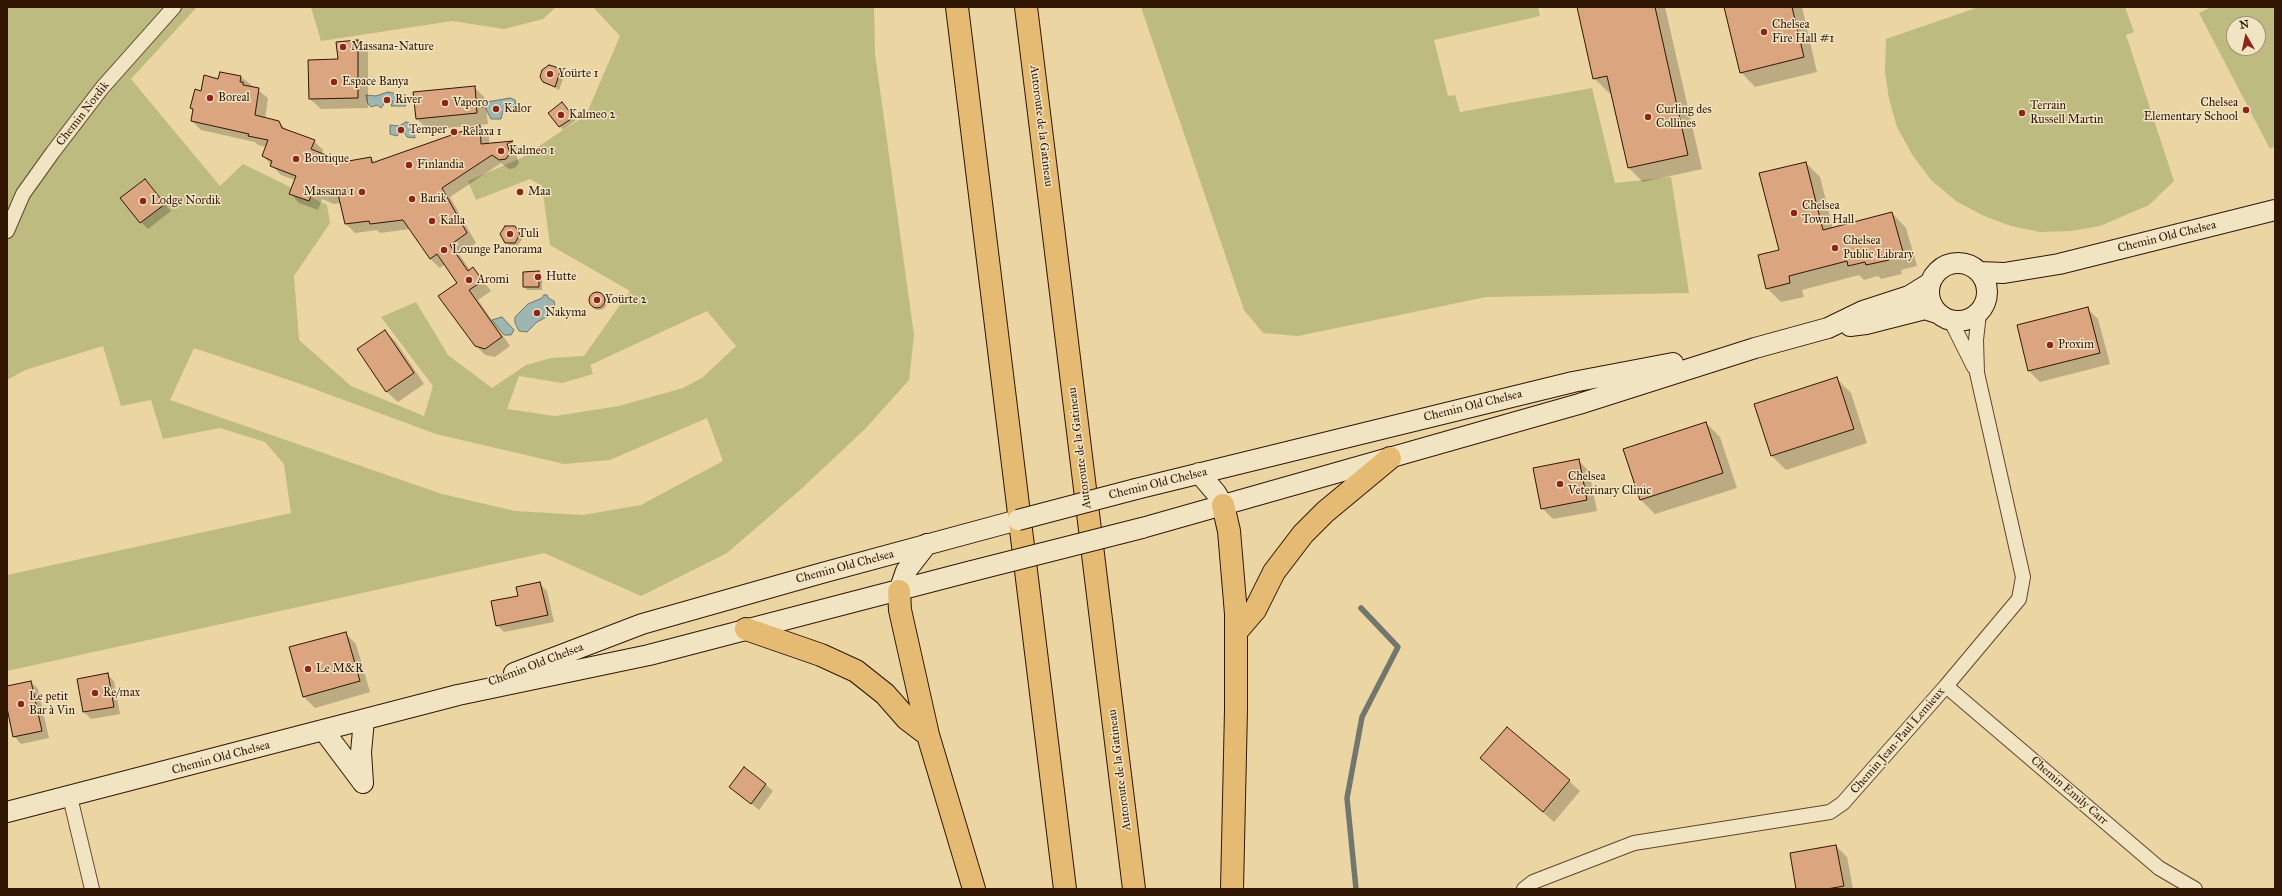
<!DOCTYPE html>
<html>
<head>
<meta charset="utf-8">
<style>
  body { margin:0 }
  #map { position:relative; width:2282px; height:896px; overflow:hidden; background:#ead5a3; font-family:"IM FELL Great Primer",serif }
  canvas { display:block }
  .frame { position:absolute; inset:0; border:8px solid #321604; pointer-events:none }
  .north { position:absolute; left:2226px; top:16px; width:40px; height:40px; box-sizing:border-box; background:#f1e4c3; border:1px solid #a59277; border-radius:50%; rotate:351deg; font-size:11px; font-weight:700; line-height:16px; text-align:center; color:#321604 }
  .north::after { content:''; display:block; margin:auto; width:14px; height:18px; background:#8f2418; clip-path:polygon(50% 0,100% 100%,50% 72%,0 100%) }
</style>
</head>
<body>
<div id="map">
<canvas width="2282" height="896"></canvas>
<div class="frame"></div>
<div class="north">N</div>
</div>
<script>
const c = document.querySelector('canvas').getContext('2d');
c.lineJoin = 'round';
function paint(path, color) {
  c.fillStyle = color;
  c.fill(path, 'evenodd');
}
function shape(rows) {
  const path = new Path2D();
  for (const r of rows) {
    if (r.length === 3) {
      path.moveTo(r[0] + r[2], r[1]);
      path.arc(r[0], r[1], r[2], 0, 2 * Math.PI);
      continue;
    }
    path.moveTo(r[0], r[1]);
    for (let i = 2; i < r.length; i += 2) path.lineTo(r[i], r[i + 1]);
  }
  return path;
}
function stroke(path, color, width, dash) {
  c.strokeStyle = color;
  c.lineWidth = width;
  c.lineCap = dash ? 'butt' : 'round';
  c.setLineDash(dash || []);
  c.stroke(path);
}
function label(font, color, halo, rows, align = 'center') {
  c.font = font + ' "IM FELL Great Primer",serif';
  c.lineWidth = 3;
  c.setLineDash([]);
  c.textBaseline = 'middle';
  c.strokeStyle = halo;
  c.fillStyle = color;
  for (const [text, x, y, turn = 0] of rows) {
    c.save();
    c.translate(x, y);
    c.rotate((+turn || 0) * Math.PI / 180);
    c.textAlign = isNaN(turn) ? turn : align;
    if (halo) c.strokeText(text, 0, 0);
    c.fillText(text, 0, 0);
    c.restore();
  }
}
paint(shape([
  [7,7,197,7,131,79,220,186,243,164,327,205,330,223,294,276,299,340,351,386,424,416,433,386,381,317,416,302,448,355,492,388,526,365,551,358,584,356,630,291,550,245,542,186,530,179,476,200,468,181,521,158,586,115,620,36,593,7,874,7,875,54,914,335,909,380,864,430,800,490,727,553,641,596,544,553,7,671,7,575,291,513,284,464,265,442,220,428,163,439,151,400,121,406,103,346,25,370,7,380],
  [707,311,736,346,702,378,683,388,619,406,555,416,507,409,519,376,562,383,593,374,590,365],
  [194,348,298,383,436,434,564,464,610,460,707,418,723,461,641,505,583,515,515,511,442,494,170,400],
  [311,7,556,7,543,19,504,29,452,21,321,41],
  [1141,7,1538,7,1540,16,1434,40,1448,96,1455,95,1460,112,1592,88,1615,183,1671,177,1689,293,1486,297,1298,336,1263,333,1244,310],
  [1979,7,2125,7,2134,32,2126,35,2174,181,2149,205,2100,226,2071,231,2040,232,2011,226,1984,216,1956,201,1931,180,1913,156,1897,127,1889,99,1885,72,1886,39],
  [2211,7,2275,7,2275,146,2270,149,2199,13],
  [2234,24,2258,24,2258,48,2234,48]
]), '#bdbb80');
const water = shape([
  [388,92,407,96,409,100,403,102,406,106,391,106,393,101,386,101,381,108,377,105,371,107,368,104,366,95,376,96,388,92],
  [510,98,515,100,516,108,512,110,508,108,509,112,506,113,503,111,501,119,491,119,485,107,481,107,481,103,510,98],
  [406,122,413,124,415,138,407,137,404,132,400,132,397,136,390,134,390,125,399,126,406,122],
  [544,295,547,295,548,298,554,301,556,312,537,322,527,332,519,331,515,323,515,317,528,304,542,298,544,295],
  [502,317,514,330,511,335,504,335,492,320,502,317]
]);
paint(water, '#9db6b1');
stroke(water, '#72766c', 1);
paint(shape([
  [1578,7,1665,7,1702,169,1643,182,1629,168,1612,92,1609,93,1594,78],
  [1725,7,1802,7,1817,72,1755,87,1741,72],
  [357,41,368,51,368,108,321,109,310,99,339,60],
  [557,70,563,79,559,90,544,82],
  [220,73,241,77,268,98,265,119,279,122,288,132,314,141,323,150,322,154,342,163,371,158,375,163,480,126,489,136,489,144,512,142,521,150,516,154,519,163,515,168,509,169,501,163,450,197,476,243,459,254,470,270,473,268,491,291,478,300,510,346,495,357,485,355,475,345,459,283,445,264,440,268,430,259,410,229,380,233,377,230,355,233,346,224,341,203,334,204,322,199,318,210,299,203,290,193,295,180,281,175,263,156,266,147,258,145,255,142,201,130,192,121,194,111,191,108,201,92,219,80],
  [474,87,485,98,488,124,428,130,417,119],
  [562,103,576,120,563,130,550,113],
  [1806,163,1820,177,1833,229,1892,213,1906,228,1917,266,1901,270,1902,274,1881,279,1878,276,1864,280,1859,275,1802,290,1804,297,1781,302,1767,288],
  [145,180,171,211,148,229,141,222],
  [515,227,523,238,518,245,510,245,506,242],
  [538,272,542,276,542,290,527,290,524,286],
  [599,302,8],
  [2087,308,2098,319,2110,364,2040,382,2029,371,2018,325],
  [385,331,396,342,424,384,398,402,387,392,358,349],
  [1837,379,1851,393,1867,443,1786,470,1772,456],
  [1706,423,1720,437,1737,488,1655,514,1641,500,1624,449],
  [1578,460,1589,471,1597,511,1553,519,1542,508],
  [539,583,547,591,554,622,504,632,497,625,519,597],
  [345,633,356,644,370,692,315,708,304,697,290,648],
  [107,674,114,681,120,714,91,719,84,712],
  [31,682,38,689,49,738,21,744,14,736,7,703,7,687],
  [1481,758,1569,781,1580,791,1554,822],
  [765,784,773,791,759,810,731,787],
  [1836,846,1847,857,1853,889,1797,889]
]), '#0003');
stroke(shape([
  [1356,889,1347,798,1362,717,1398,647,1361,608]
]), '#72766c', 5.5);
const building = shape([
  [1577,7,1655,7,1688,155,1628,168,1607,76,1593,79,1577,7],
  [1724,7,1792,7,1804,57,1740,73,1724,7],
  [358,40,358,98,309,99,308,60,338,59,336,42,358,40],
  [549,65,556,67,560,72,555,87,543,82,540,77,542,70,549,65],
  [220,72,241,76,240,82,243,82,243,85,259,88,255,115,279,121,282,128,315,140,311,149,343,162,371,157,372,163,480,125,481,144,513,141,507,144,510,153,506,159,499,160,492,155,442,188,467,233,450,245,468,271,473,267,483,281,469,290,502,337,485,349,475,346,438,296,457,283,437,254,430,259,403,220,370,224,369,221,345,224,338,194,324,195,313,191,309,201,289,194,296,176,270,166,272,161,262,156,268,140,248,136,249,134,191,121,193,109,190,108,195,89,201,91,204,75,218,79,220,72],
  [475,86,477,113,416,119,413,92,475,86],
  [562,102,574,117,559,127,548,113,562,102],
  [1806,162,1823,230,1892,212,1903,252,1888,256,1889,260,1866,265,1865,262,1848,266,1847,261,1789,276,1790,283,1766,289,1758,255,1779,250,1759,173,1806,162],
  [145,179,165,204,140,223,120,198,145,179],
  [505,226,515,226,520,234,515,243,505,243,500,234,505,226],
  [539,271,539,287,523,287,523,272,539,271],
  [597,300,8],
  [2088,307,2100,353,2028,371,2017,325,2088,307],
  [385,330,414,373,386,392,357,349,385,330],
  [1837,377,1854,429,1771,456,1754,404,1837,377],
  [1706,422,1723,473,1640,500,1623,449,1706,422],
  [1579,459,1587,500,1541,509,1533,468,1579,459],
  [540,582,548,615,496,626,491,601,518,596,516,587,540,582],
  [346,632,360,681,303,697,289,647,346,632],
  [108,673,114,707,83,712,77,679,108,673],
  [31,681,42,731,13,737,7,708,7,686,31,681],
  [1507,727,1570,780,1543,812,1480,758,1507,727],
  [744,767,766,784,751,804,729,787,744,767],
  [1836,845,1844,886,1827,889,1796,889,1790,853,1836,845]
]);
paint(building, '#daa57f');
stroke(building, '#321604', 1);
const street = shape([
  [7,231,23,194,53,152,102,88,174,7],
  [1951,321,1974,367],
  [1946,686,2159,868,2195,889],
  [70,797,92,889],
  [1524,889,1533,882,1634,843,1830,812,1843,803,1946,686,2019,599,2023,577,1977,373,1976,340,1979,313]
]);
const secondary = shape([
  [1958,292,29],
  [1979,272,2004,273,2059,264,2275,210],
  [1850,326,1866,324,1925,309,1937,313],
  [1199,473,1216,493,1223,505],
  [1136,489,1573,382,1673,363],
  [1142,528,1579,404,1755,348,1828,328,1863,311,1909,296,1930,283],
  [899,591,906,571,927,544],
  [514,673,642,624,822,573,1018,520],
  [324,731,363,783],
  [363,783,361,752,364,720],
  [7,812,458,695,649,655,972,571]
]);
const highway = shape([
  [957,7,1065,889],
  [1026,7,1134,889],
  [1223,505,1229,531,1236,614,1236,710,1232,889],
  [899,591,900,610,928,735,974,889],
  [746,629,821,655,856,671,885,694,907,719,928,735],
  [1236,632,1255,610,1274,572,1303,534,1325,512,1390,458]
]);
stroke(street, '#60462c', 16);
stroke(secondary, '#321604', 22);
stroke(highway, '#321604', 24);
stroke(street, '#f1e4c3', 14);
stroke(secondary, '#f1e4c3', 20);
stroke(highway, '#e5ba72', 22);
const secondaryBridge = shape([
  [1018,520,1136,489],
  [972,571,1142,528]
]);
stroke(secondaryBridge, '#321604', 22, []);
stroke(secondaryBridge, '#f1e4c3', 20);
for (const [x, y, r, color] of [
  [1764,32,4,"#8f2418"],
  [343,47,4,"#8f2418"],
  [550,74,4,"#8f2418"],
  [334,82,4,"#8f2418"],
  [210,98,4,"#8f2418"],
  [387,100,4,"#8f2418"],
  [445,103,4,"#8f2418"],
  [496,109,4,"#8f2418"],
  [2246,110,4,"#8f2418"],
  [2022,113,4,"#8f2418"],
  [561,115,4,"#8f2418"],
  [1648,117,4,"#8f2418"],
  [401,130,4,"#8f2418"],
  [454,132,4,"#8f2418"],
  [501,151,4,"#8f2418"],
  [296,159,4,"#8f2418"],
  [409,165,4,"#8f2418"],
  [362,192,4,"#8f2418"],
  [520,192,4,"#8f2418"],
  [412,199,4,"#8f2418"],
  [143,201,4,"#8f2418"],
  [1794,213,4,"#8f2418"],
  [432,221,4,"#8f2418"],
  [510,234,4,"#8f2418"],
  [1835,248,4,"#8f2418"],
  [444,250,4,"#8f2418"],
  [538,277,4,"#8f2418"],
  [469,280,4,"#8f2418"],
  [597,300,4,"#8f2418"],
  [537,313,4,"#8f2418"],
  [2050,345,4,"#8f2418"],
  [1560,484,4,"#8f2418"],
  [308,669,4,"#8f2418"],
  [95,693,4,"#8f2418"],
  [21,704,4,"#8f2418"]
]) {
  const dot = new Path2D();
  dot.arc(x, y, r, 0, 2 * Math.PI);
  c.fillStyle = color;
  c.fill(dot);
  stroke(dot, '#f1e4c3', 1.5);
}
label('12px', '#321604', '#f1e4c3', [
  ["Chelsea",1772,25],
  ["Fire Hall #1",1772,39],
  ["Massana-Nature",351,47],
  ["Yoürte 1",558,74],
  ["Espace Banya",342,82],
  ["Boreal",218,98],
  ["River",395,100],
  ["Vaporo",453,103],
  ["Chelsea",2238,103,"right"],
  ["Elementary School",2238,117,"right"],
  ["Terrain",2030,106],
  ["Russell Martin",2030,120],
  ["Kalor",504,109],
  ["Curling des",1656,110],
  ["Collines",1656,124],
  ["Kalmeo 2",569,115],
  ["Temper",409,130],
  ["Relaxa 1",462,132],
  ["Kalmeo 1",509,151],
  ["Boutique",304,159],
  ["Finlandia",417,165],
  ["Massana 1",354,192,"right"],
  ["Maa",528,192],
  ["Barik",420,199],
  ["Lodge Nordik",151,201],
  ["Chelsea",1802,206],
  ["Town Hall",1802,220],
  ["Kalla",440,221],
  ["Tuli",518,234],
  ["Chelsea",1843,241],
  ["Public Library",1843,255],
  ["Lounge Panorama",452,250],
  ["Hutte",546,277],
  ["Aromi",477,280],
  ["Yoürte 2",605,300],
  ["Nakyma",545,313],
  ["Proxim",2058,345],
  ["Chelsea",1568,477],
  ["Veterinary Clinic",1568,491],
  ["Le M&R",316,669],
  ["Re/max",103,693],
  ["Le petit",29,697],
  ["Bar à Vin",29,711]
], 'left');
label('12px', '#321604', '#f1e4c3', [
  ["Chemin Nordik",83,114,-52],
  ["Autoroute de la Gatineau",1041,126,83],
  ["Chemin Old Chelsea",2167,237,-14],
  ["Chemin Old Chelsea",1473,406,-14],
  ["Autoroute de la Gatineau",1080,448,-97],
  ["Chemin Old Chelsea",1158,484,-14],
  ["Chemin Old Chelsea",845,567,-15],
  ["Chemin Old Chelsea",536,665,-21],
  ["Chemin Jean-Paul Lemieux",1898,741,-49],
  ["Chemin Old Chelsea",221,758,-15],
  ["Autoroute de la Gatineau",1120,770,-97],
  ["Chemin Emily Carr",2069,791,41]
]);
</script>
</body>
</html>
